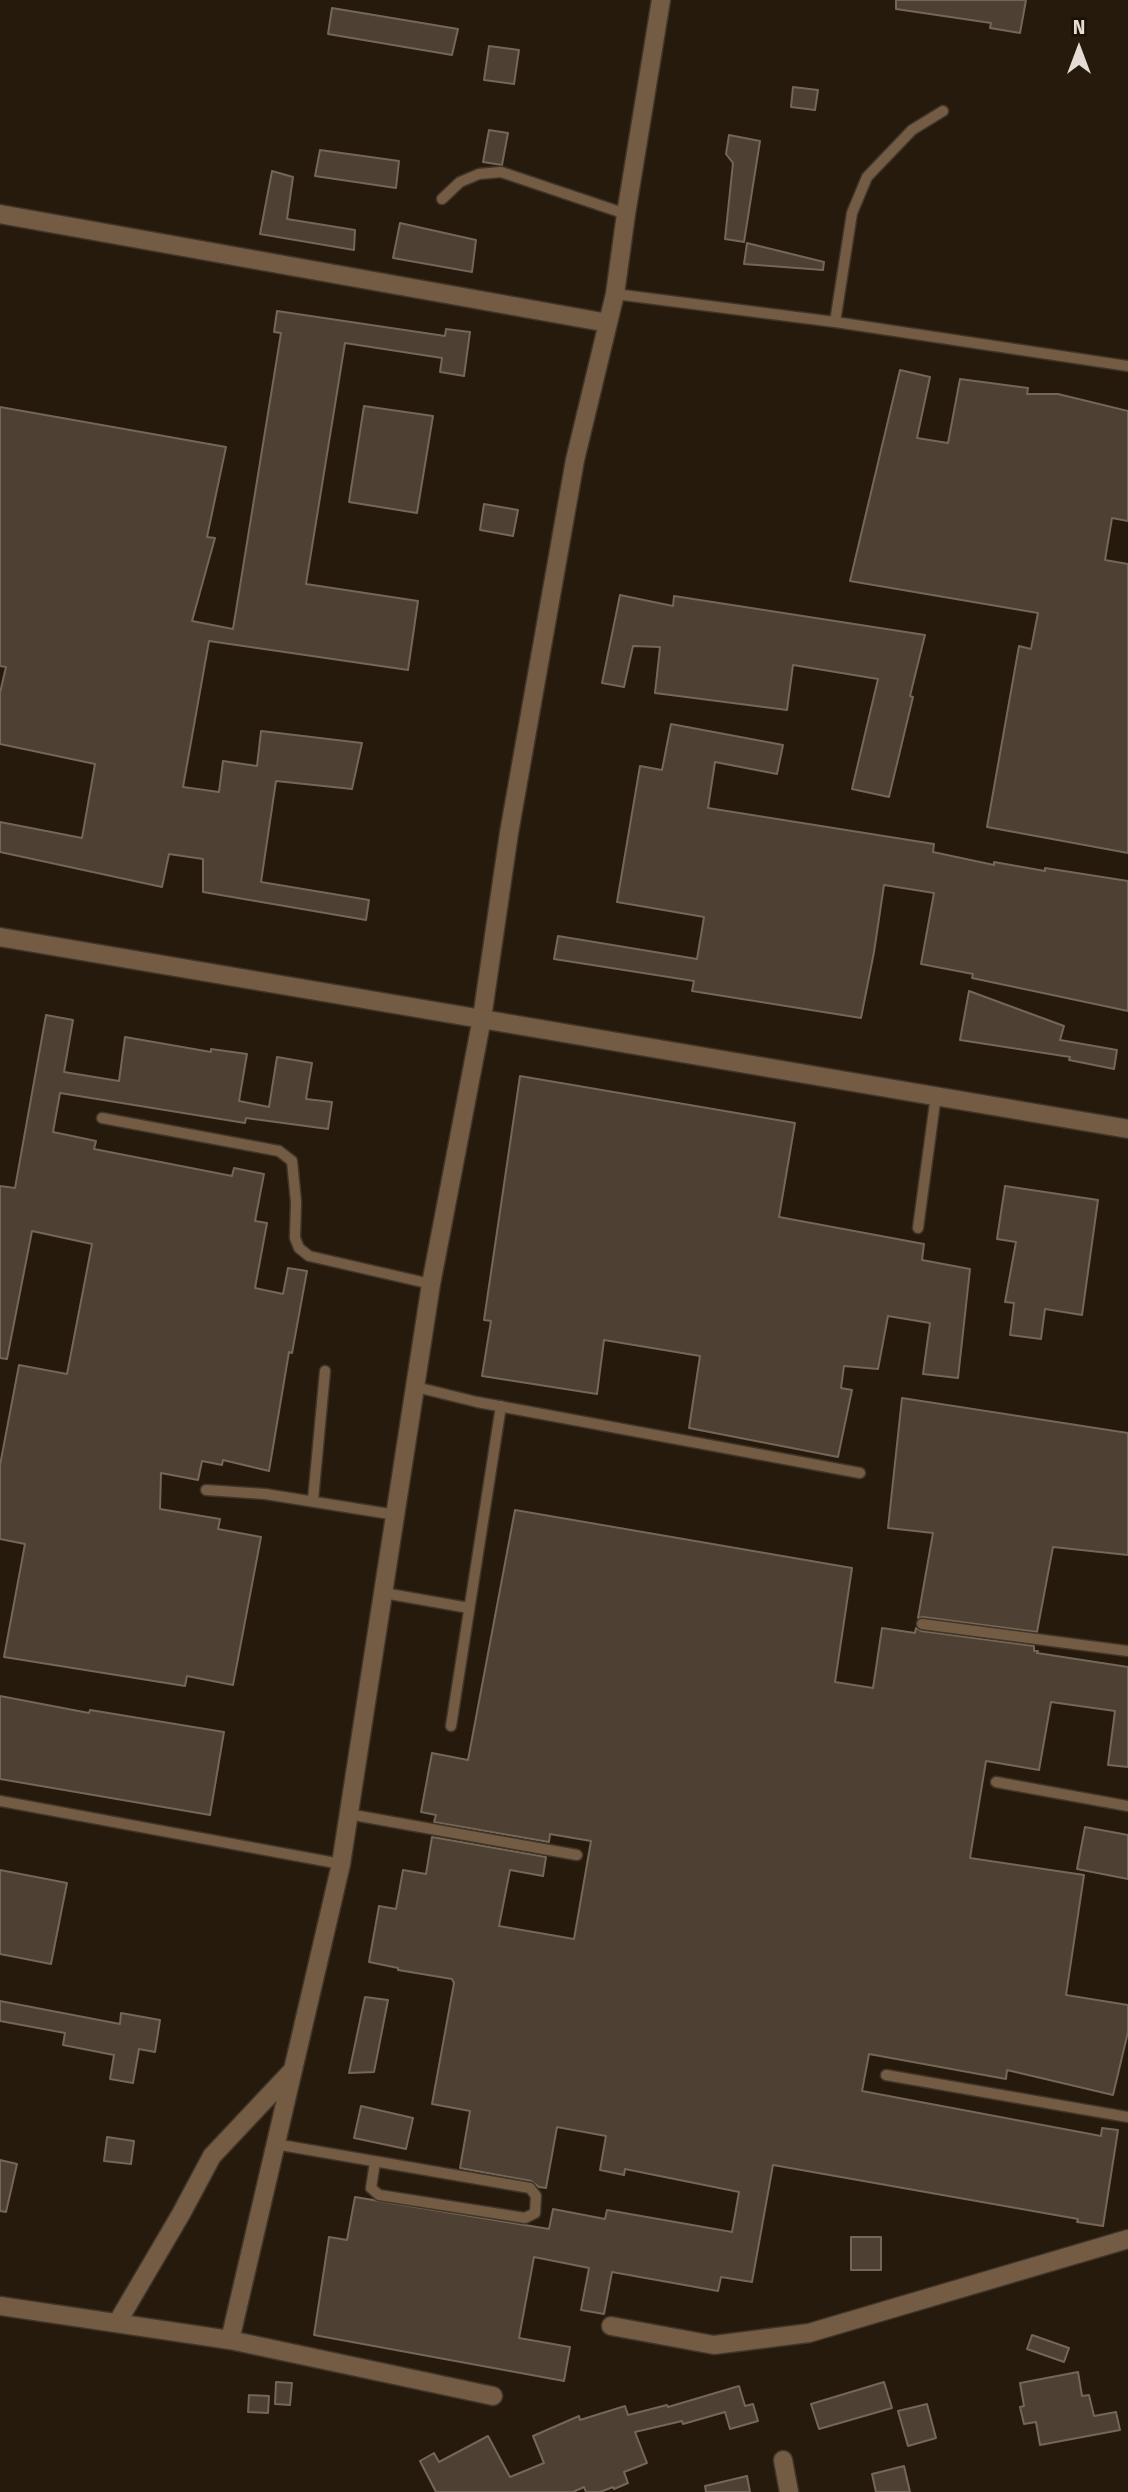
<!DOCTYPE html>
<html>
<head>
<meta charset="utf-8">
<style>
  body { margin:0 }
  #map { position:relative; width:1128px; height:2492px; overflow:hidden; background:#261a0d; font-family:"Fira Sans",sans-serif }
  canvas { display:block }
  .north { position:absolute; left:1044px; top:14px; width:70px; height:70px; -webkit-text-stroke:5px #1c1105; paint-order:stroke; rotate:0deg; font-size:19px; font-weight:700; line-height:28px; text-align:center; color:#e5ddd4 }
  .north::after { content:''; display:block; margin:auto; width:24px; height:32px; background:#e5ddd4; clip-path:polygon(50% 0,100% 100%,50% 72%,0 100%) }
</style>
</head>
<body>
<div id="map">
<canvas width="1128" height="2492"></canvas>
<div class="north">N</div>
</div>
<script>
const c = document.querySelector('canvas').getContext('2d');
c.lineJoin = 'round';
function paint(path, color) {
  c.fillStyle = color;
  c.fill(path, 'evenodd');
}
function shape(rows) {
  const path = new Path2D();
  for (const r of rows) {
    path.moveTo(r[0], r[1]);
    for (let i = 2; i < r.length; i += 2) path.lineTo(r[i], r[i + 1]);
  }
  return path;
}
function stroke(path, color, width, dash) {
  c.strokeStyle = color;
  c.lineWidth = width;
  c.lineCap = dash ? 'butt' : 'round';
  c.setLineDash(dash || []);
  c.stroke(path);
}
const building = shape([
  [896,0,1026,0,1020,33,990,28,991,23,896,9,896,0],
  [332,8,458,29,452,55,328,34,332,8],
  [489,46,519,50,514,84,484,80,489,46],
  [793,87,818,90,815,110,791,107,793,87],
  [489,130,508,133,502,165,483,162,489,130],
  [729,135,760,141,744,242,725,239,733,163,726,154,729,135],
  [320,150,399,161,396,188,315,176,320,150],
  [272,171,293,177,287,219,355,230,354,250,260,234,272,171],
  [400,223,476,240,472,272,393,258,400,223],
  [747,243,824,262,823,270,744,264,747,243],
  [277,311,445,336,446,329,470,332,464,376,440,372,442,358,345,343,306,584,418,601,408,670,209,641,183,787,219,792,223,761,257,766,261,731,362,743,352,789,276,781,261,882,369,900,366,920,203,892,203,859,169,854,162,887,0,852,0,822,82,838,95,764,0,744,0,693,6,667,0,666,0,407,226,447,207,537,215,538,192,621,233,629,281,333,274,332,277,311],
  [900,370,930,377,917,438,948,443,960,379,1028,388,1027,394,1058,394,1128,411,1128,521,1112,518,1105,560,1128,564,1128,853,987,827,1019,646,1031,649,1038,613,850,581,900,370],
  [364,406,433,416,417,513,349,502,364,406],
  [484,504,518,510,513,536,480,530,484,504],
  [620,595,673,606,674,596,925,635,910,696,913,697,889,797,852,789,878,679,793,665,787,710,655,693,660,647,633,646,624,687,602,683,620,595],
  [671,724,783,745,777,774,715,762,708,808,934,844,933,852,994,865,994,862,1045,871,1045,868,1128,881,1128,1011,972,978,973,974,921,964,934,893,884,885,874,952,861,1018,692,991,694,981,554,959,558,936,697,959,704,917,617,902,640,766,662,770,671,724],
  [969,991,1064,1026,1060,1040,1117,1050,1114,1069,1069,1060,1070,1057,960,1040,969,991],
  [46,1015,73,1020,64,1072,119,1081,125,1037,211,1052,211,1049,247,1054,239,1101,269,1107,277,1057,312,1063,306,1099,332,1102,328,1129,246,1118,245,1123,60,1093,53,1132,96,1141,94,1149,232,1176,234,1168,264,1174,255,1221,267,1223,255,1288,283,1294,288,1268,307,1271,292,1353,289,1352,269,1471,223,1460,222,1465,202,1461,198,1480,161,1473,160,1509,220,1519,218,1529,261,1537,233,1685,187,1676,185,1686,4,1657,25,1544,0,1539,0,1465,19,1365,67,1374,92,1244,32,1231,7,1359,0,1358,0,1186,15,1188,46,1015],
  [520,1076,795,1123,779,1217,924,1244,922,1260,970,1269,958,1378,923,1374,930,1323,888,1316,878,1369,844,1366,841,1388,852,1390,838,1457,689,1428,700,1356,604,1340,597,1394,482,1376,491,1321,484,1320,520,1076],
  [1005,1186,1098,1200,1082,1315,1045,1309,1041,1339,1010,1335,1014,1303,1005,1302,1016,1242,997,1239,1005,1186],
  [902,1398,1128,1433,1128,1555,1053,1547,1037,1632,923,1617,918,1618,933,1533,888,1528,902,1398],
  [515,1510,852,1568,835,1682,873,1688,882,1628,915,1633,916,1628,921,1631,1034,1646,1034,1651,1038,1651,1037,1653,1128,1667,1128,1767,1108,1765,1115,1711,1051,1702,1039,1770,986,1761,970,1858,1084,1875,1066,1995,1128,2005,1128,2032,1113,2095,1007,2070,1006,2079,869,2054,862,2091,1101,2136,1102,2128,1118,2130,1103,2226,1077,2222,1078,2219,773,2165,752,2282,721,2277,718,2291,612,2272,604,2314,581,2310,589,2268,534,2257,519,2338,570,2347,564,2381,314,2335,329,2237,347,2240,355,2197,549,2229,553,2209,605,2219,607,2210,732,2232,739,2192,625,2169,624,2175,600,2170,606,2136,557,2127,546,2188,539,2187,531,2181,460,2168,470,2111,432,2104,454,1983,452,1979,398,1970,398,1968,369,1962,379,1906,396,1909,403,1870,426,1874,432,1837,546,1857,543,1876,510,1870,499,1926,574,1939,591,1841,550,1834,549,1842,434,1822,436,1815,421,1812,432,1753,468,1760,515,1510],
  [0,1696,89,1713,90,1710,224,1732,210,1815,0,1779,0,1696],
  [1085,1827,1128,1835,1128,1879,1077,1869,1085,1827],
  [0,1870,67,1883,51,1964,0,1954,0,1870],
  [365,1997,388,2000,374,2072,349,2073,365,1997],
  [0,2001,120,2024,121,2013,160,2020,155,2052,139,2049,133,2083,110,2079,114,2055,63,2045,65,2033,0,2021,0,2001],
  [361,2106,413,2118,406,2149,354,2138,361,2106],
  [107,2137,134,2141,131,2164,104,2161,107,2137],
  [0,2160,17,2164,6,2212,0,2211,0,2160],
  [851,2237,881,2237,881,2270,851,2270,851,2237],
  [1032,2335,1069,2348,1064,2362,1027,2349,1032,2335],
  [1078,2372,1082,2396,1089,2395,1094,2416,1116,2412,1120,2430,1040,2445,1036,2422,1024,2424,1020,2407,1024,2406,1020,2383,1078,2372],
  [276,2382,292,2383,290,2405,275,2404,276,2382],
  [884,2382,892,2408,819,2429,811,2404,884,2382],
  [739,2386,745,2406,753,2404,758,2421,730,2429,725,2412,683,2424,682,2421,635,2432,647,2463,624,2472,628,2483,614,2489,613,2487,600,2492,586,2492,584,2487,573,2492,436,2492,420,2461,434,2453,439,2462,488,2436,510,2477,544,2463,533,2436,579,2416,580,2420,625,2406,628,2415,667,2405,668,2407,739,2386],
  [249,2395,269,2396,268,2413,248,2412,249,2395],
  [927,2404,936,2438,908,2446,898,2411,927,2404],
  [904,2466,910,2492,876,2492,872,2474,904,2466],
  [747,2476,750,2492,706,2492,705,2486,747,2476]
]);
paint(building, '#4e4032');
stroke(building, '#756757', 2);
const service = shape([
  [442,199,460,182,479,174,501,172,626,214],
  [615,294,835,322,1128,366],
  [835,322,852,213,867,177,912,130,943,111],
  [102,1118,279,1151,292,1161,296,1202,295,1238,299,1248,309,1256,431,1284],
  [918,1228,936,1095],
  [416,1387,477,1402,860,1473],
  [206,1490,265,1494,396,1515],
  [313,1500,325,1371],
  [384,1593,469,1608],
  [922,1624,1128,1651],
  [451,1726,501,1406],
  [996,1782,1128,1806],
  [0,1801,341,1864],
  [348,1814,577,1855],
  [886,2075,1128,2117],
  [275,2144,530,2188,536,2196,535,2213,525,2218,379,2195,371,2188,375,2162]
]);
const minor = shape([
  [0,214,608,323],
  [0,937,1128,1129],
  [0,2306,230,2340,341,1864,431,1284,482,1018,509,833,575,460,615,294,626,214,661,0],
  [117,2323,181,2214,212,2156,292,2071],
  [611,2326,714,2345,809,2333,1128,2239],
  [230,2340,493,2396],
  [783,2460,789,2492]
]);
stroke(service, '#413529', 13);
stroke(minor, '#413529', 21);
stroke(service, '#735c43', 10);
stroke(minor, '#735c43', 18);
</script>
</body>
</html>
